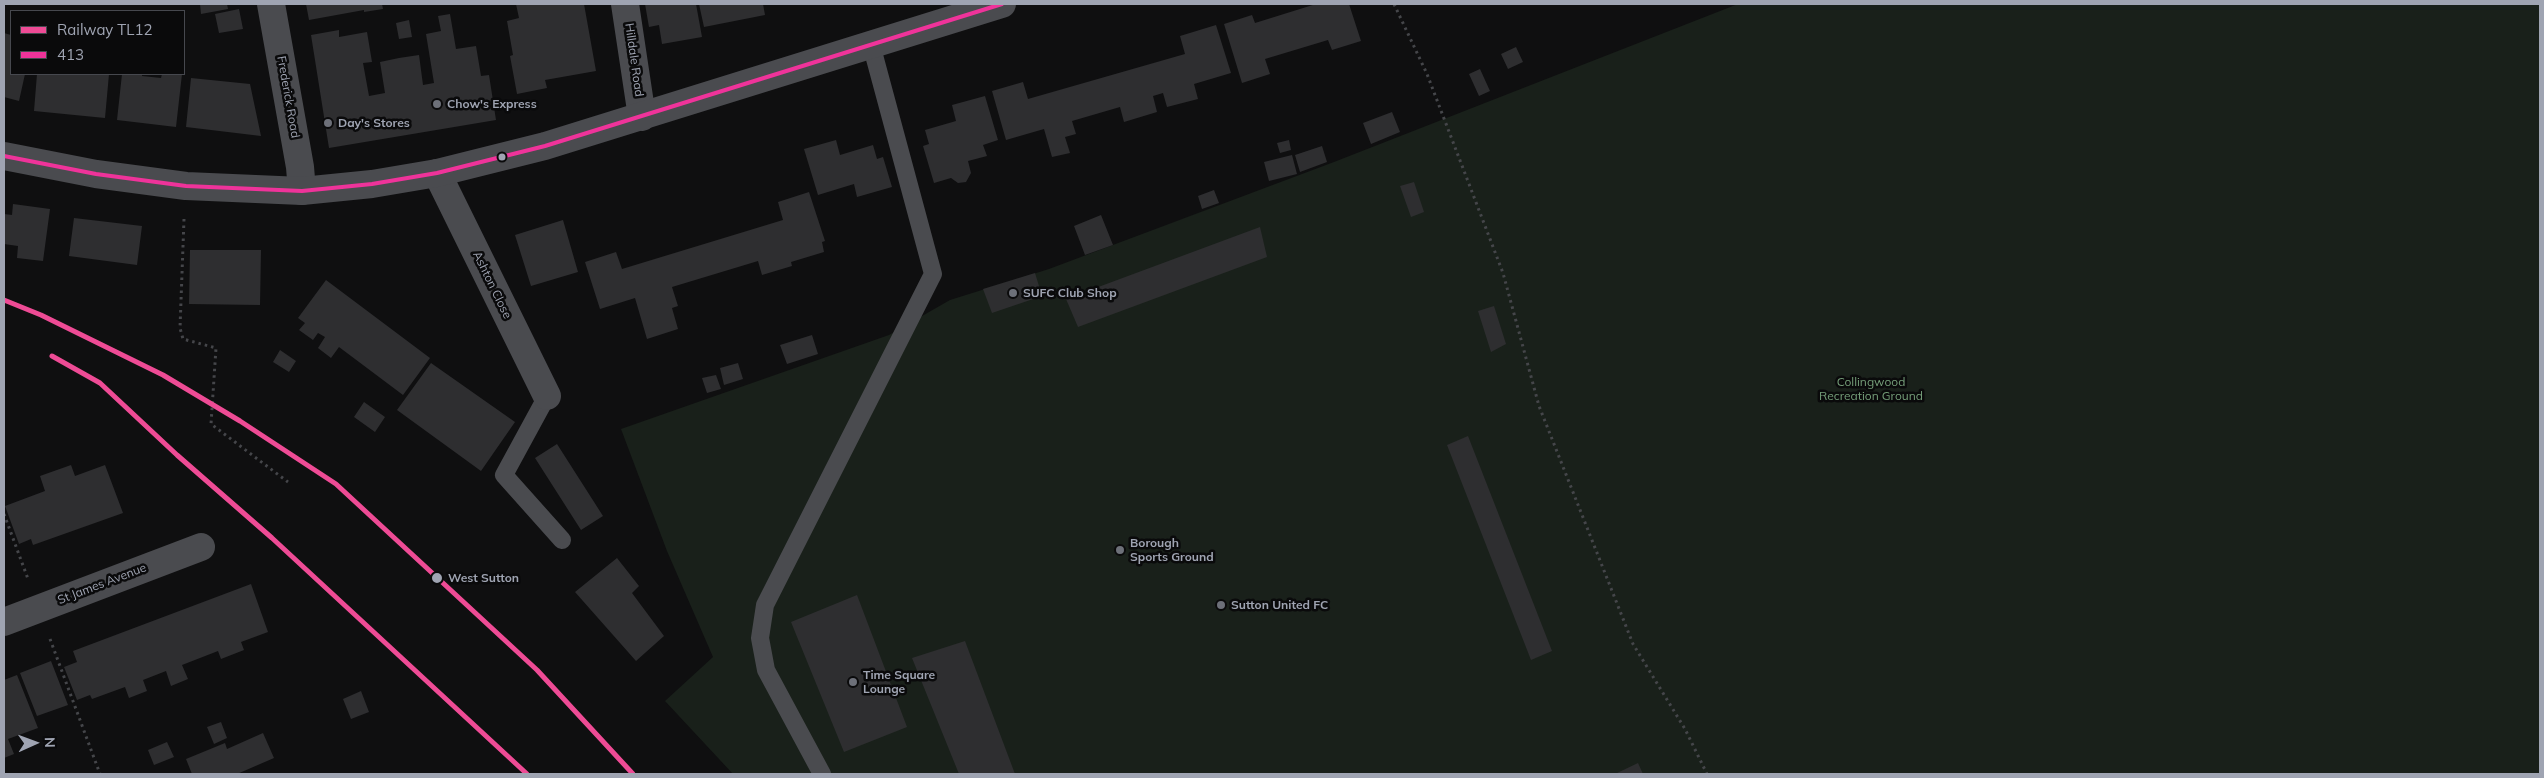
<!DOCTYPE html>
<html>
<head>
<meta charset="utf-8">
<style>
  body { margin:0 }
  #map { position:relative; width:2544px; height:778px; overflow:hidden; background:#0f0f10; font-family:Mulish,sans-serif }
  canvas { display:block }
  .frame { position:absolute; inset:0; border:5px solid #9fa4b2; pointer-events:none }
  .legend { position:absolute; left:10px; top:10px; width:175px; height:65px; box-sizing:border-box; background:#0a0a0b; border:1px solid #46484e; margin:0; padding:6px 9px; list-style:none; font-size:15px; color:#9fa4b2 }
  .legend li { display:flex; align-items:center; gap:10px; height:25px }
  .legend b { width:25px; border:1px solid #46484e }
  .north { position:absolute; left:10px; top:718px; width:50px; height:50px; -webkit-text-stroke:4px #0a0a0b; paint-order:stroke; rotate:88deg; font-size:14px; font-weight:700; line-height:20px; text-align:center; color:#9fa4b2 }
  .north::after { content:''; display:block; margin:auto; width:18px; height:22px; background:#9fa4b2; clip-path:polygon(50% 0,100% 100%,50% 72%,0 100%) }
</style>
</head>
<body>
<div id="map">
<canvas width="2544" height="778"></canvas>
<div class="frame"></div>
<ul class="legend">
<li><b style="height:6px;background:#ee4b95"></b>Railway TL12</li>
<li><b style="height:6px;background:#ef339a"></b>413</li>
</ul>
<div class="north">N</div>
</div>
<script>
const c = document.querySelector('canvas').getContext('2d');
c.lineJoin = 'round';
function paint(path, color) {
  c.fillStyle = color;
  c.fill(path, 'evenodd');
}
function shape(rows) {
  const path = new Path2D();
  for (const r of rows) {
    path.moveTo(r[0], r[1]);
    for (let i = 2; i < r.length; i += 2) path.lineTo(r[i], r[i + 1]);
  }
  return path;
}
function stroke(path, color, width, dash) {
  c.strokeStyle = color;
  c.lineWidth = width;
  c.lineCap = dash ? 'butt' : 'round';
  c.setLineDash(dash || []);
  c.stroke(path);
}
function label(font, color, halo, rows, align = 'center') {
  c.font = font + ' Mulish,sans-serif';
  c.lineWidth = 5;
  c.setLineDash([]);
  c.textBaseline = 'middle';
  c.strokeStyle = halo;
  c.fillStyle = color;
  for (const [text, x, y, turn = 0] of rows) {
    c.save();
    c.translate(x, y);
    c.rotate((+turn || 0) * Math.PI / 180);
    c.textAlign = isNaN(turn) ? turn : align;
    if (halo) c.strokeText(text, 0, 0);
    c.fillText(text, 0, 0);
    c.restore();
  }
}
paint(shape([
  [1738,4,2540,4,2540,774,733,774,665,701,713,657,667,551,621,429,889,335,950,300,1049,269,1334,162]
]), '#19201a');
paint(shape([
  [200,4,227,4,228,9,201,14],
  [306,4,382,4,383,9,364,12,364,10,309,20],
  [516,4,584,4,596,71,545,80,547,88,517,94,510,56,513,55,507,21,519,18],
  [645,4,696,4,702,37,662,44,659,25,649,27],
  [699,4,763,4,765,15,704,27],
  [1316,4,1349,4,1361,41,1332,50,1328,40,1265,59,1270,74,1242,83,1224,24,1252,15,1255,23],
  [239,9,243,29,219,33,215,14],
  [450,14,456,49,476,46,481,76,489,75,496,120,329,148,311,35,339,30,339,37,367,32,372,62,363,63,369,96,385,93,380,62,399,58,419,55,423,85,434,83,426,34,441,31,438,16],
  [409,20,412,37,399,39,396,23],
  [1216,25,1231,73,1194,84,1198,99,1167,107,1163,93,1153,96,1157,112,1124,122,1120,107,1072,121,1076,134,1065,137,1070,153,1052,157,1044,129,1006,140,992,91,1023,82,1028,99,1185,54,1180,36],
  [4,33,11,35,11,74,25,74,19,101,4,97],
  [1516,47,1523,62,1508,69,1501,54],
  [1480,69,1490,91,1479,96,1469,74],
  [37,74,109,74,105,118,34,111],
  [122,74,142,74,142,76,161,78,162,74,182,74,176,127,117,120],
  [191,78,250,84,261,136,186,127],
  [985,96,998,140,983,145,987,156,968,161,971,173,966,182,958,183,951,178,934,183,923,146,929,144,925,130,956,121,952,105],
  [1392,112,1400,132,1371,144,1363,123],
  [836,140,840,155,873,145,877,159,883,157,892,187,857,197,854,184,818,195,804,149],
  [1289,140,1291,150,1280,153,1277,143],
  [1322,146,1327,162,1300,172,1295,155],
  [1292,155,1297,174,1269,181,1264,162],
  [1414,182,1424,212,1411,217,1400,186],
  [1214,190,1219,203,1202,209,1198,196],
  [809,192,825,241,822,242,824,252,791,262,792,266,762,275,758,261,672,287,678,306,672,308,678,329,647,339,635,298,600,309,585,262,616,252,622,269,783,220,778,202],
  [13,204,50,209,43,261,17,258,18,246,4,244,4,214,12,215],
  [1101,215,1113,245,1085,255,1074,226],
  [74,218,142,226,137,265,69,256],
  [563,220,578,272,531,286,515,235],
  [1260,227,1267,257,1078,327,1066,299],
  [190,250,261,250,260,305,189,304],
  [1035,273,1042,296,992,313,983,289],
  [326,280,430,358,403,395,339,347,331,358,318,348,325,337,318,333,313,340,299,330,305,323,298,318],
  [1494,306,1506,344,1491,352,1478,311],
  [812,335,818,354,787,364,780,345],
  [280,350,296,361,289,372,273,362],
  [431,363,515,422,481,471,397,410],
  [738,363,743,379,724,385,720,368],
  [716,375,721,389,707,393,702,378],
  [364,402,385,417,375,432,354,417],
  [1468,436,1552,651,1531,660,1447,445],
  [557,444,603,516,581,530,535,458],
  [71,465,75,476,105,465,123,513,33,545,31,539,19,544,5,506,45,491,40,476],
  [617,558,639,586,632,593,664,636,636,661,575,592],
  [251,584,268,632,241,642,244,650,221,659,218,651,182,665,188,679,171,686,166,671,143,680,147,691,129,698,125,687,92,699,90,695,77,700,64,667,77,662,73,651],
  [857,595,907,727,844,752,791,622],
  [965,641,1015,774,959,774,912,658],
  [51,661,68,705,37,716,20,673],
  [17,675,38,728,8,739,14,754,4,758,4,680],
  [361,691,369,712,351,719,343,699],
  [221,722,227,738,214,744,207,727],
  [263,733,274,758,237,774,192,774,186,759,225,743,227,749],
  [167,742,174,757,154,765,148,750],
  [1638,763,1643,774,1615,774]
]), '#2e2e30');
stroke(shape([
  [1394,4,1427,74,1503,273,1539,406,1633,644,1685,729,1707,774],
  [184,219,180,328,183,339,216,348,211,424,288,482],
  [4,514,28,579],
  [50,639,100,774]
]), '#45464a', 3, [2.5, 4]);
stroke(shape([
  [547,396,504,475,562,540],
  [822,774,766,670,760,638,765,605,933,274,871,44]
]), '#4a4b4f', 18);
stroke(shape([
  [271,4,300,167,302,191],
  [625,4,642,117],
  [437,173,547,396],
  [4,622,201,547]
]), '#4a4b4f', 28);
stroke(shape([
  [4,156,96,174,186,186,302,191,372,184,437,173,545,146,1002,4]
]), '#4a4b4f', 28);
stroke(shape([
  [4,156,96,174,186,186,302,191,372,184,437,173,545,146,1002,4]
]), '#ef339a', 4);
stroke(shape([
  [4,300,41,315,163,375,240,421,336,484,537,670,633,774],
  [52,356,100,383,177,455,272,538,527,774]
]), '#ee4b95', 5);
for (const [x, y, r, color] of [
  [437,104,5,"#6d7079"],
  [328,123,5,"#6d7079"],
  [502,157,4.5,"#9fa4b2"],
  [1013,293,5,"#6d7079"],
  [1120,550,5,"#6d7079"],
  [437,578,6,"#9fa4b2"],
  [1221,605,5,"#6d7079"],
  [853,682,5,"#6d7079"]
]) {
  const dot = new Path2D();
  dot.arc(x, y, r, 0, 2 * Math.PI);
  c.fillStyle = color;
  c.fill(dot);
  stroke(dot, '#0a0a0b', 2);
}
label('12px', '#9fa4b2', '#0a0a0b', [
  ["Hilldale Road",634,60,82],
  ["Frederick Road",288,97,80],
  ["Ashton Close",492,285,64],
  ["St James Avenue",102,584,-21]
]);
label('bold 12px', '#9fa4b2', '#0a0a0b', [
  ["Chow's Express",447,104],
  ["Day's Stores",338,123],
  ["SUFC Club Shop",1023,293],
  ["Borough",1130,543],
  ["Sports Ground",1130,557],
  ["Sutton United FC",1231,605],
  ["Time Square",863,675],
  ["Lounge",863,689]
], 'left');
label('12px', '#759e79', '#0a0a0b', [
  ["Collingwood",1871,382],
  ["Recreation Ground",1871,396]
]);
label('bold 12px', '#9fa4b2', '#0a0a0b', [
  ["West Sutton",448,578]
], 'left');
</script>
</body>
</html>
